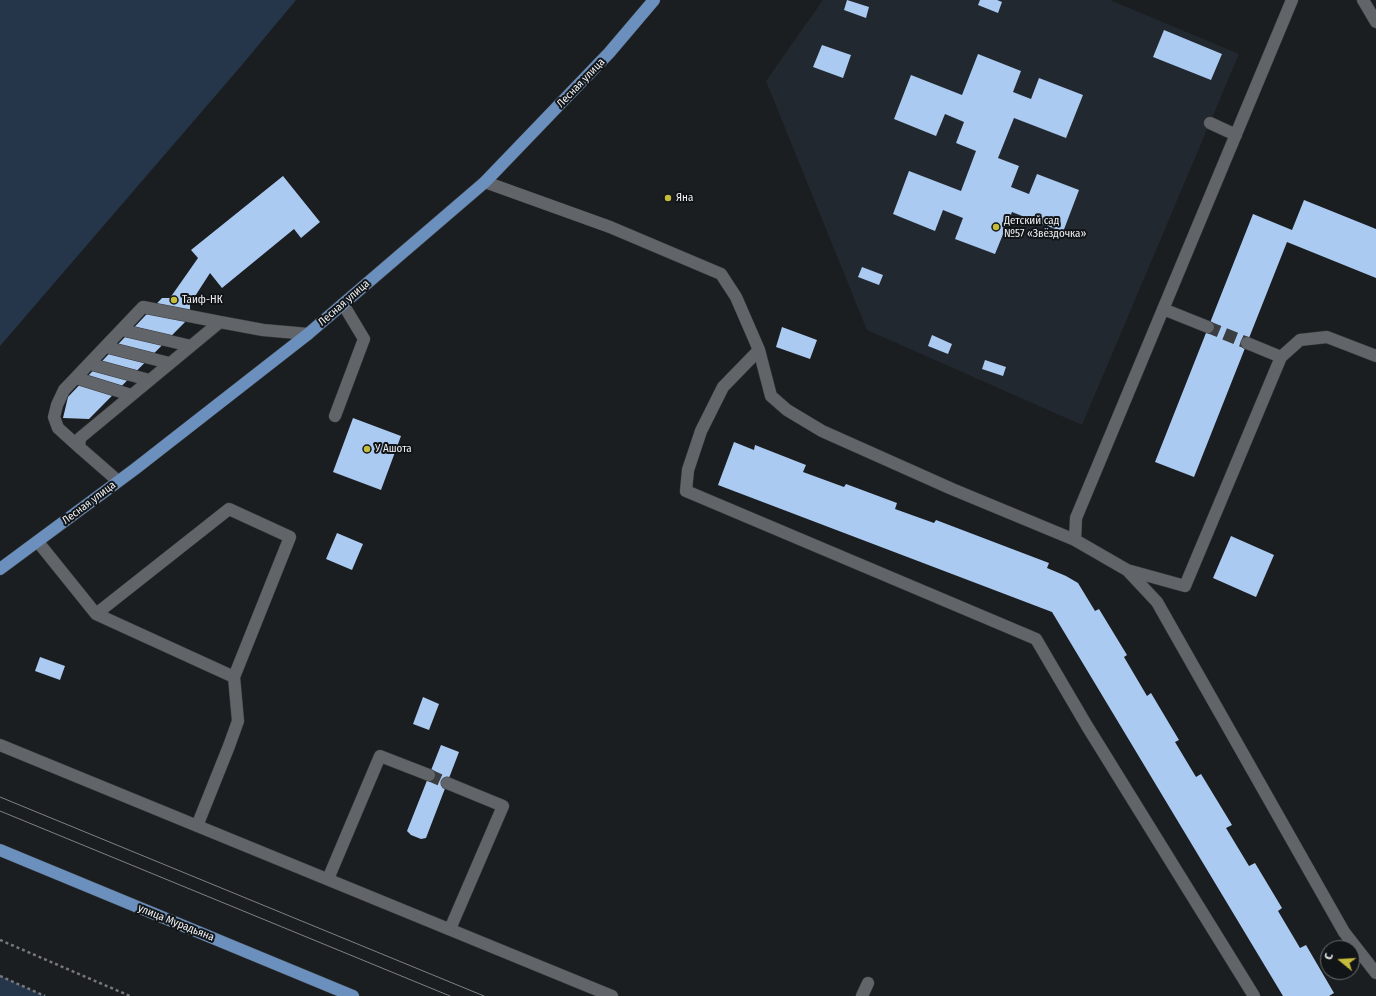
<!DOCTYPE html>
<html>
<head>
<meta charset="utf-8">
<style>
  body { margin:0 }
  #map { position:relative; width:1376px; height:996px; overflow:hidden; background:#1b1e21; font-family:"Fira Sans Condensed",sans-serif }
  canvas { display:block }
  .north { position:absolute; left:1320px; top:940px; width:40px; height:40px; box-sizing:border-box; background:#121518; border:1px solid #6a6d6f; border-radius:50%; rotate:288deg; font-size:11px; font-weight:700; line-height:16px; text-align:center; color:#eef0f2 }
  .north::after { content:''; display:block; margin:auto; width:14px; height:18px; background:#c6bc3c; clip-path:polygon(50% 0,100% 100%,50% 72%,0 100%) }
</style>
</head>
<body>
<div id="map">
<canvas width="1376" height="996"></canvas>
<div class="north">С</div>
</div>
<script>
const c = document.querySelector('canvas').getContext('2d');
c.lineJoin = 'round';
function paint(path, color) {
  c.fillStyle = color;
  c.fill(path, 'evenodd');
}
function shape(rows) {
  const path = new Path2D();
  for (const r of rows) {
    path.moveTo(r[0], r[1]);
    for (let i = 2; i < r.length; i += 2) path.lineTo(r[i], r[i + 1]);
  }
  return path;
}
function stroke(path, color, width, dash) {
  c.strokeStyle = color;
  c.lineWidth = width;
  c.lineCap = dash ? 'butt' : 'round';
  c.setLineDash(dash || []);
  c.stroke(path);
}
function label(font, color, halo, rows, align = 'center') {
  c.font = font + ' "Fira Sans Condensed",sans-serif';
  c.lineWidth = 4;
  c.setLineDash([]);
  c.textBaseline = 'middle';
  c.strokeStyle = halo;
  c.fillStyle = color;
  for (const [text, x, y, turn = 0] of rows) {
    c.save();
    c.translate(x, y);
    c.rotate((+turn || 0) * Math.PI / 180);
    c.textAlign = isNaN(turn) ? turn : align;
    if (halo) c.strokeText(text, 0, 0);
    c.fillText(text, 0, 0);
    c.restore();
  }
}
paint(shape([
  [823,0,1110,0,1239,54,1082,425,867,330,766,81]
]), '#22282f');
paint(shape([
  [0,0,296,0,241,66,0,346],
  [0,976,31,990,45,996,0,996]
]), '#25354a');
paint(shape([
  [847,0,869,7,866,18,844,10],
  [980,0,997,0,1002,2,998,13,978,5],
  [1164,30,1222,54,1211,80,1153,57],
  [822,45,851,55,843,78,813,67],
  [978,54,1021,71,1013,92,1031,99,1039,78,1083,95,1066,138,1014,118,998,158,1019,166,1011,187,1029,194,1037,174,1079,190,1063,232,1012,212,995,254,955,239,963,218,943,210,935,231,893,214,909,171,961,191,976,151,956,143,964,122,945,114,936,136,894,119,911,75,962,95],
  [283,176,320,222,301,238,294,229,222,288,210,273,190,304,190,317,89,419,63,418,68,397,162,298,170,298,198,258,191,250],
  [1304,200,1376,229,1376,278,1287,242,1194,477,1155,462,1253,214,1292,230],
  [862,267,883,275,879,285,858,277],
  [782,327,817,340,810,359,776,347],
  [932,335,952,344,948,354,928,346],
  [985,360,1006,367,1003,376,982,369],
  [353,418,401,436,381,490,333,472],
  [734,442,754,450,755,445,806,465,803,472,844,487,846,484,897,503,895,509,934,523,936,520,1049,563,1047,568,1066,576,1078,583,1095,611,1099,609,1127,655,1124,657,1147,696,1151,693,1179,740,1175,742,1196,777,1201,774,1232,825,1226,828,1249,866,1255,863,1282,908,1278,911,1300,948,1306,945,1334,993,1329,996,1283,996,1052,612,718,485],
  [337,533,363,544,352,570,326,559],
  [1231,536,1274,555,1256,597,1213,578],
  [40,657,65,666,60,680,35,671],
  [423,697,439,704,429,730,413,724],
  [441,745,459,752,426,838,421,839,411,835,407,831]
]), '#abcaf2');
stroke(shape([
  [1208,327,1247,343],
  [429,775,447,783]
]), '#3b3e40', 12, [12, 6]);
const minor = shape([
  [1363,0,1376,22],
  [1210,123,1236,135],
  [485,182,610,227,721,274,736,297,759,350,771,396,787,410,822,431,952,489,1075,540,1127,570,1157,602,1344,932,1376,973],
  [1163,309,1208,327],
  [122,330,191,346],
  [1247,343,1281,357],
  [106,347,169,363],
  [759,350,723,387,701,431,688,470,686,491,1036,639,1087,726,1254,996],
  [90,364,149,380],
  [76,378,131,395],
  [335,416,364,339,343,304],
  [79,447,58,428,54,417,57,405,64,390,143,307,220,322],
  [118,481,79,447,80,438,220,322,263,330,308,334],
  [1075,540,1076,518,1292,0],
  [38,542,96,614,234,677,290,537,229,509,96,614],
  [1127,570,1185,586,1281,357,1300,340,1327,337,1376,356],
  [0,745,612,996],
  [447,783,503,806,450,929],
  [197,826,229,746,238,721,234,677],
  [328,879,380,756,429,775],
  [862,996,868,983]
]);
const major = shape([
  [0,569,135,469,308,334,485,182,609,53,654,0],
  [0,850,353,996]
]);
stroke(minor, '#393b3d', 13);
stroke(major, '#393b3d', 13);
stroke(shape([
  [0,940,130,996],
  [0,976,45,996]
]), '#76787b', 2.5, [3, 3]);
stroke(minor, '#616468', 12);
stroke(major, '#6b90be', 12);
stroke(shape([
  [0,797,484,996],
  [0,811,450,996]
]), '#7f8184', 1);
for (const [x, y, r, color] of [
  [668,198,4,"#c6bc3c"],
  [996,227,4,"#c6bc3c"],
  [174,300,4,"#c6bc3c"],
  [367,449,4,"#c6bc3c"]
]) {
  const dot = new Path2D();
  dot.arc(x, y, r, 0, 2 * Math.PI);
  c.fillStyle = color;
  c.fill(dot);
  stroke(dot, '#121518', 1.5);
}
label('11px', '#eef0f2', '#121518', [
  ["Лесная улица",581,83,-46],
  ["Лесная улица",344,303,-41],
  ["Лесная улица",89,503,-37],
  ["улица Мурадьяна",176,923,22]
]);
label('11px', '#eef0f2', '#121518', [
  ["Яна",676,198],
  ["Детский сад",1004,221],
  ["№57 «Звёздочка»",1004,234],
  ["Таиф-НК",182,300],
  ["У Ашота",375,449]
], 'left');
</script>
</body>
</html>
